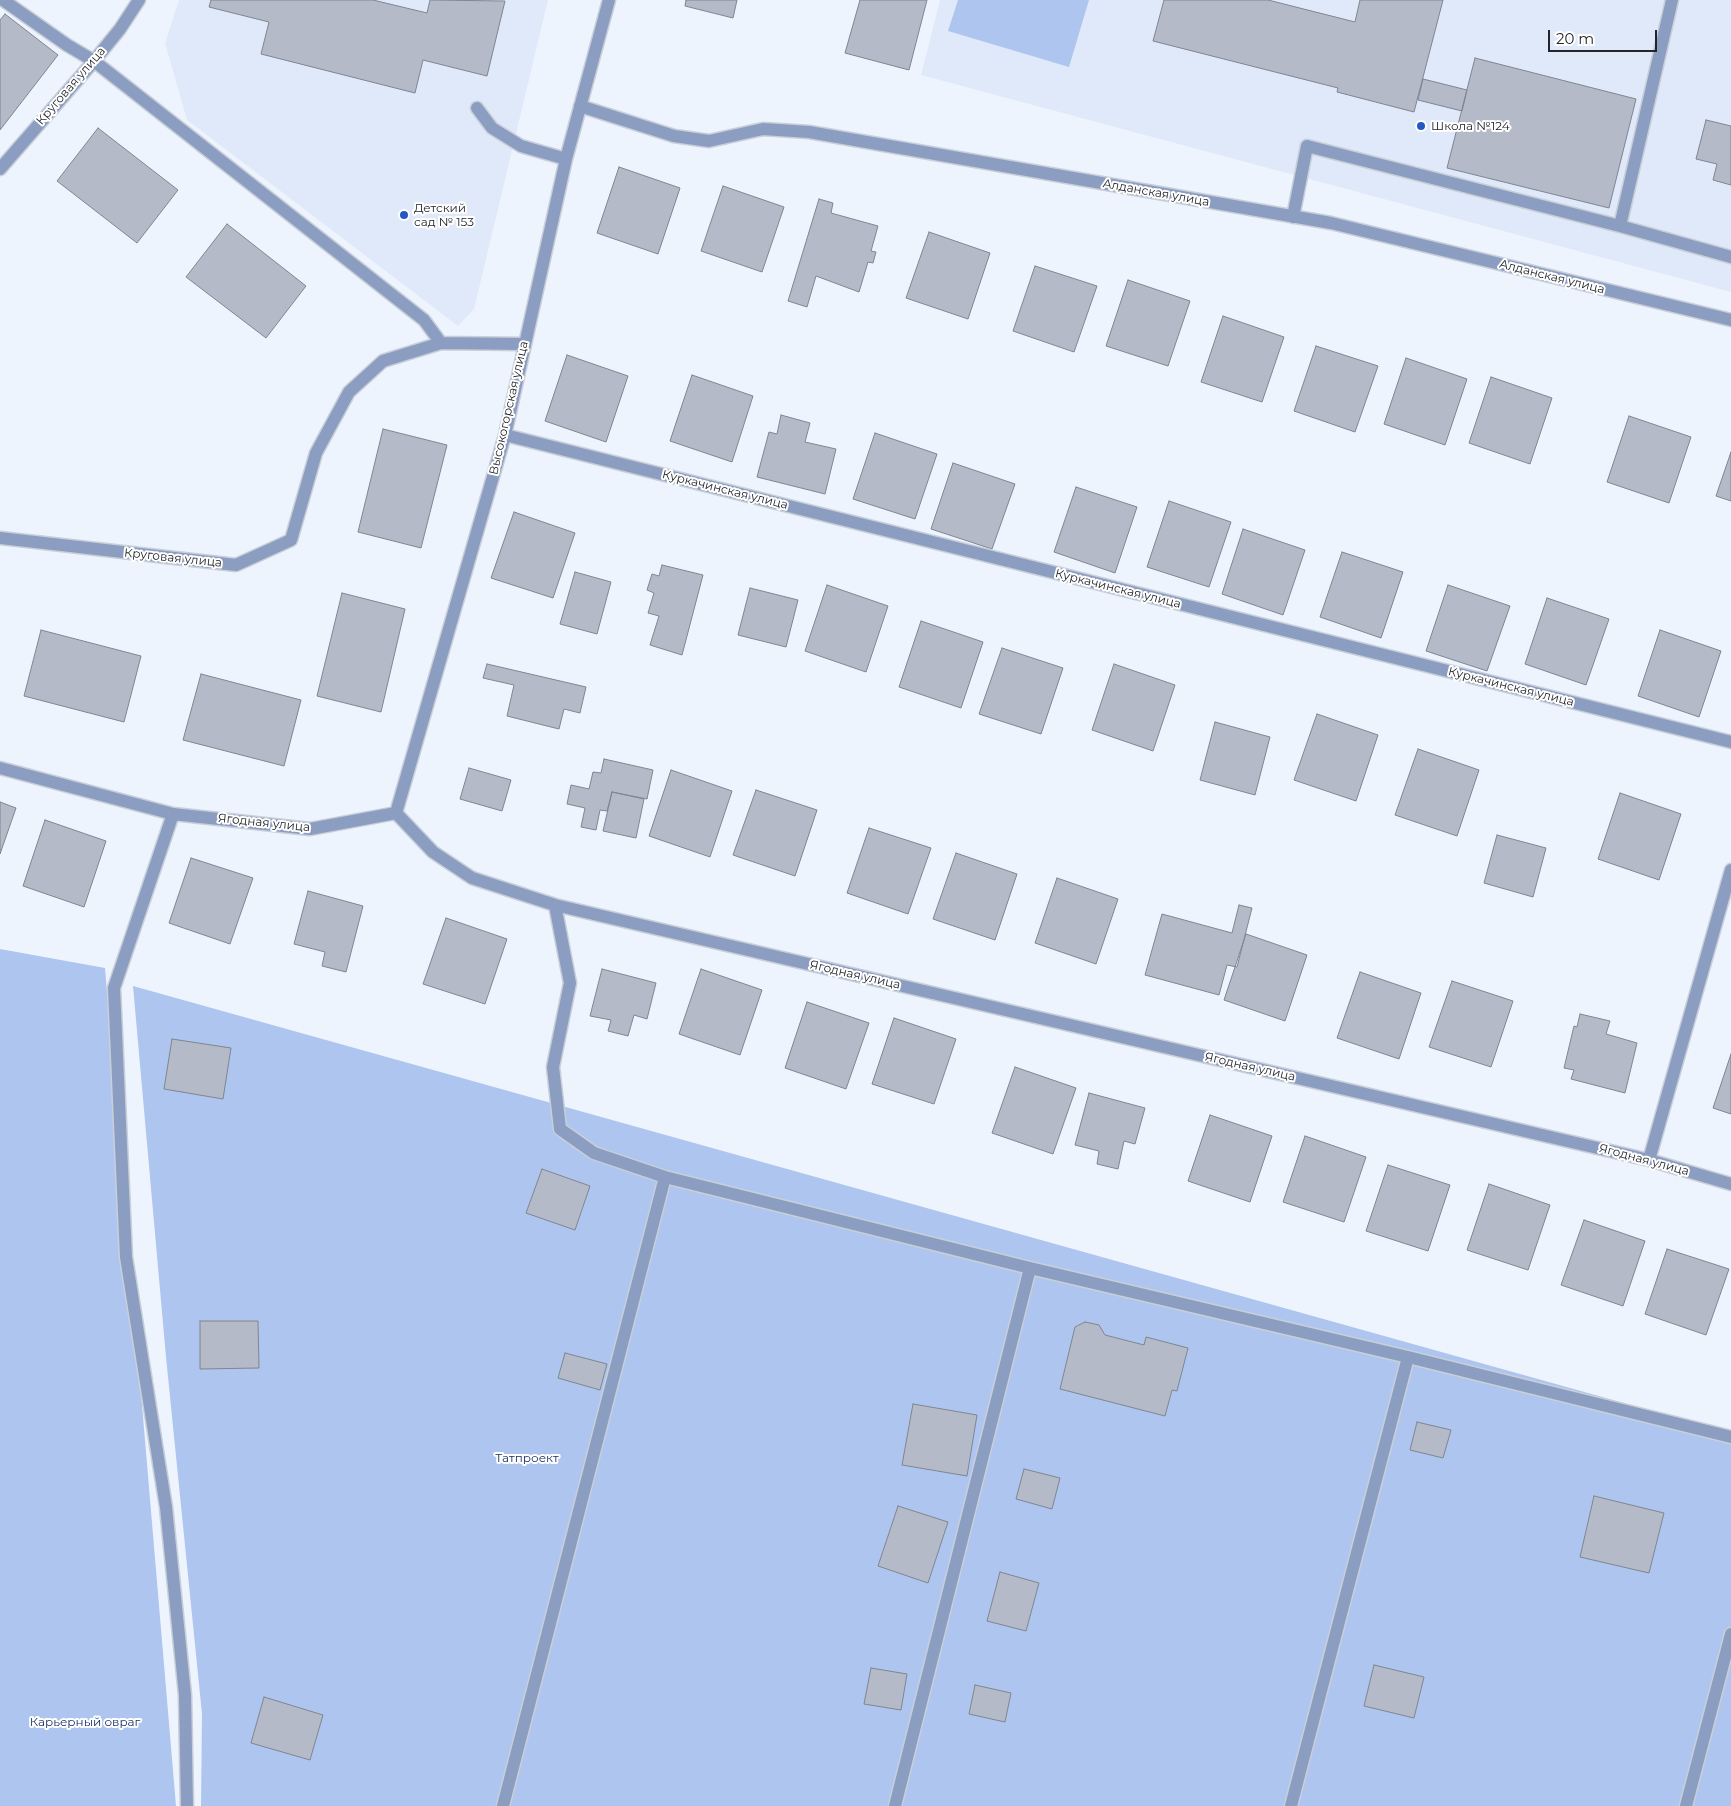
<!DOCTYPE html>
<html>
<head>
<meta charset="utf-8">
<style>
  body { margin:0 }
  #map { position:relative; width:1731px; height:1806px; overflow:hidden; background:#eef4fe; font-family:Montserrat,sans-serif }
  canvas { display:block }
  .scale { position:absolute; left:1548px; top:30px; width:109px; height:22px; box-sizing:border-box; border:2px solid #23252a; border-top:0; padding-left:6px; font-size:15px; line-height:18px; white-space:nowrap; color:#23252a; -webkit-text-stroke:4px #fff; paint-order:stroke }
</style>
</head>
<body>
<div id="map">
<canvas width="1731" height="1806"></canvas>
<div class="scale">20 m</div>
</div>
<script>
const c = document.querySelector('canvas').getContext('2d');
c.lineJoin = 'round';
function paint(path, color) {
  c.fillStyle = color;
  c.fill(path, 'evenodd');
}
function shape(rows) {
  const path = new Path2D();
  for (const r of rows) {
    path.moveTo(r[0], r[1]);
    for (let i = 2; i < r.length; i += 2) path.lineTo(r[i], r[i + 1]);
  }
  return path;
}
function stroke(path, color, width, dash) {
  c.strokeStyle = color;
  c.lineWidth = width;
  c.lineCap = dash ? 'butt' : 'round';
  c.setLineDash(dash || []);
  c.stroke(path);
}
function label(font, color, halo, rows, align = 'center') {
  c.font = font + ' Montserrat,sans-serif';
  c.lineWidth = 4;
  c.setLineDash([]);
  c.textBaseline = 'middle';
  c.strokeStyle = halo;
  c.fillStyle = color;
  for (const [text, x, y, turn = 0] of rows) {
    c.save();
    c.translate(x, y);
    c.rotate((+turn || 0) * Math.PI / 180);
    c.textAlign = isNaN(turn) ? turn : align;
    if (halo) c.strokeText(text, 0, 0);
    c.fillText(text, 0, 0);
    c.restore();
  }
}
paint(shape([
  [179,0,548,0,474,309,458,326,187,120,165,43],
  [940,0,1731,0,1731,292,921,75]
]), '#e0e9f9');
paint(shape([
  [958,0,1089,0,1069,67,948,31],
  [0,949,105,968,176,1806,0,1806],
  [133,986,1731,1433,1731,1806,201,1806,202,1714,166,1357]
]), '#aec5ef');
const building = shape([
  [211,0,373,0,427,13,430,0,505,1,487,76,423,60,415,93,261,54,269,22,209,7,211,0],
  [686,0,737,0,733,18,685,6,686,0],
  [860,0,927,0,909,70,845,53,860,0],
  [1164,0,1268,0,1355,22,1360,0,1443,0,1414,112,1337,92,1338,88,1153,41,1164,0],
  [5,14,58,55,0,130,0,20,5,14],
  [1475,58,1636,99,1609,208,1447,168,1475,58],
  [1423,79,1467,90,1462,111,1418,100,1423,79],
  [1706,120,1731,126,1731,185,1713,180,1717,164,1696,159,1706,120],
  [98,128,178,190,137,243,57,181,98,128],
  [619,167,680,188,658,254,597,233,619,167],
  [723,186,784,207,762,272,701,251,723,186],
  [819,199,833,203,831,213,878,226,871,251,876,252,873,263,868,262,859,292,816,276,807,307,788,301,819,199],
  [227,224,306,286,266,338,186,277,227,224],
  [929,232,990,253,968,319,906,298,929,232],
  [1035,266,1097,286,1074,352,1013,331,1035,266],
  [1128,280,1190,301,1168,366,1106,346,1128,280],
  [1223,316,1284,337,1262,402,1201,382,1223,316],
  [1316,346,1378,366,1355,432,1294,411,1316,346],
  [567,355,628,376,606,442,545,421,567,355],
  [1406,358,1467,379,1445,445,1384,424,1406,358],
  [692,375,753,396,732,462,670,441,692,375],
  [1491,377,1552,398,1530,464,1469,443,1491,377],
  [781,415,810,423,805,442,836,449,825,494,757,477,769,432,777,434,781,415],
  [1629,416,1691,437,1669,503,1607,482,1629,416],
  [383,429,447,445,421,548,358,532,383,429],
  [875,433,937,454,915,519,853,499,875,433],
  [1731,452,1731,501,1716,496,1731,452],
  [953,463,1015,484,992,549,931,529,953,463],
  [1076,487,1137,507,1115,573,1054,552,1076,487],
  [1169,501,1231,522,1209,587,1147,567,1169,501],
  [514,512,575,533,553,598,491,578,514,512],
  [1243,529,1305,550,1283,615,1222,594,1243,529],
  [1342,552,1403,572,1381,638,1320,617,1342,552],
  [662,565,703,575,682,655,650,645,659,616,648,613,654,593,647,590,652,574,659,576,662,565],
  [575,572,611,582,597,634,560,624,575,572],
  [827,585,888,606,866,672,805,651,827,585],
  [1448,585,1510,606,1487,671,1426,651,1448,585],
  [750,588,798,600,786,647,738,635,750,588],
  [342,593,405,609,381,712,317,696,342,593],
  [1547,598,1609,619,1586,685,1525,664,1547,598],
  [921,621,983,642,961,708,899,687,921,621],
  [41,630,141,656,124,722,24,696,41,630],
  [1660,630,1721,651,1699,717,1638,696,1660,630],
  [1002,648,1063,668,1041,734,979,714,1002,648],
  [487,664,586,687,580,713,564,709,559,729,507,716,514,685,483,678,487,664],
  [1114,664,1175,685,1153,751,1092,730,1114,664],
  [201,674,301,700,284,766,183,740,201,674],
  [1317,714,1378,735,1356,801,1294,780,1317,714],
  [1215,722,1270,737,1255,795,1200,780,1215,722],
  [1418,749,1479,770,1457,836,1395,815,1418,749],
  [604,759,653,770,647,799,612,792,607,811,600,810,596,830,581,827,585,808,567,804,571,785,589,789,593,772,601,773,604,759],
  [469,768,511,780,502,811,460,799,469,768],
  [671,770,732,791,710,857,649,836,671,770],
  [756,790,817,810,795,876,733,855,756,790],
  [612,792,644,799,636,838,603,831,612,792],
  [1620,793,1681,814,1659,880,1598,859,1620,793],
  [0,802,16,808,0,854,0,802],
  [45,820,106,841,84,907,23,886,45,820],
  [869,828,931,848,908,914,847,893,869,828],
  [1497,835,1546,848,1533,897,1484,883,1497,835],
  [956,853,1017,874,995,940,933,919,956,853],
  [191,858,253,878,230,944,169,923,191,858],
  [1057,878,1118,899,1096,964,1035,943,1057,878],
  [308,891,363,906,346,972,322,966,325,952,294,944,308,891],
  [1239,905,1252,908,1237,967,1227,965,1219,995,1145,975,1162,914,1232,933,1239,905],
  [446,918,507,939,485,1004,423,984,446,918],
  [1246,934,1307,955,1285,1021,1224,1000,1246,934],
  [602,969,656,983,647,1019,634,1015,628,1036,608,1031,611,1020,590,1016,602,969],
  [701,969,762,990,740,1055,679,1034,701,969],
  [1360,972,1421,993,1399,1059,1337,1038,1360,972],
  [1452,981,1513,1001,1491,1067,1429,1047,1452,981],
  [807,1002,869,1023,846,1089,785,1068,807,1002],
  [1580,1014,1610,1021,1606,1034,1637,1043,1625,1093,1571,1079,1574,1070,1564,1068,1574,1026,1577,1027,1580,1014],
  [894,1018,956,1039,934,1104,872,1084,894,1018],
  [172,1039,231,1048,223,1099,164,1089,172,1039],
  [1731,1054,1731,1114,1713,1108,1731,1054],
  [1015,1067,1076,1088,1053,1154,992,1133,1015,1067],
  [1089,1093,1145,1108,1135,1144,1124,1141,1118,1169,1097,1164,1099,1151,1075,1145,1089,1093],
  [1210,1115,1272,1136,1250,1202,1188,1181,1210,1115],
  [1305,1136,1366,1157,1344,1222,1283,1202,1305,1136],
  [1388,1165,1450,1185,1428,1251,1366,1231,1388,1165],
  [542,1169,590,1186,575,1230,526,1213,542,1169],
  [1489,1184,1550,1205,1528,1270,1467,1250,1489,1184],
  [1584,1220,1645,1241,1623,1306,1561,1285,1584,1220],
  [1667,1249,1729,1269,1706,1335,1645,1314,1667,1249],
  [200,1321,258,1321,259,1368,200,1369,200,1321],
  [1085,1322,1099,1325,1105,1335,1144,1345,1146,1337,1188,1348,1177,1391,1172,1390,1165,1416,1060,1389,1075,1327,1085,1322],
  [565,1353,607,1364,600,1390,558,1378,565,1353],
  [913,1404,977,1415,967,1476,902,1465,913,1404],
  [1417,1422,1451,1430,1443,1458,1410,1450,1417,1422],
  [1024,1469,1060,1478,1052,1509,1016,1499,1024,1469],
  [1594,1496,1664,1513,1649,1573,1580,1557,1594,1496],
  [898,1506,948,1522,928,1583,878,1566,898,1506],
  [1000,1572,1039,1583,1026,1631,987,1621,1000,1572],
  [1374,1665,1424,1677,1414,1718,1364,1706,1374,1665],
  [871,1668,907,1674,901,1710,864,1704,871,1668],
  [975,1685,1011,1693,1005,1722,969,1714,975,1685],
  [264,1697,323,1715,310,1760,251,1743,264,1697]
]);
paint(building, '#b4bac7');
stroke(building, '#7f8691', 1);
const minor = shape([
  [3,0,67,45,94,61,424,320,441,343],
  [1672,0,1620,226,1731,257],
  [580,106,674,136,709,141,763,129,809,132,1331,223,1731,320],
  [477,108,492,128,521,146,566,159],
  [0,169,94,61,120,29,139,0],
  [1293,217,1307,146,1620,226],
  [505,435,1731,742],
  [0,538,236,565,291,540,316,453,349,392,383,361,441,343,525,344],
  [0,768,173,814,310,829,396,813,433,852,472,878,555,905,1649,1160,1731,1184],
  [396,813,505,435,566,159,609,0],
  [173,814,114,988,126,1257,166,1507,185,1695,187,1806],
  [555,905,570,983,553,1067,560,1129,594,1153,665,1177,1030,1268,1408,1357,1731,1437],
  [1649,1160,1731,870],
  [503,1806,665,1177],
  [895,1806,1030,1268],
  [1291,1806,1408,1357],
  [1686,1806,1731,1634]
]);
stroke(minor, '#c9cfd8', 15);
stroke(minor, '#8b9ec2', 12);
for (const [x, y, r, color] of [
  [1421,126,5,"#2458c5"],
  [404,215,5,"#2458c5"]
]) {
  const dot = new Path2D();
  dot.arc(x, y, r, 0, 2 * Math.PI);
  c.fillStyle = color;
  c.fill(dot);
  stroke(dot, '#fff', 2);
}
label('12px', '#23252a', '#fff', [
  ["Круговая улица",71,86,-49],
  ["Алданская улица",1156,193,10],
  ["Алданская улица",1552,277,14],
  ["Высокогорская улица",509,408,-77],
  ["Куркачинская улица",725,490,14],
  ["Круговая улица",173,558,6],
  ["Куркачинская улица",1118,589,14],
  ["Куркачинская улица",1511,687,14],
  ["Ягодная улица",264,823,6],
  ["Ягодная улица",855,975,13],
  ["Ягодная улица",1250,1067,13],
  ["Ягодная улица",1644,1160,15]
]);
label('12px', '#23252a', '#fff', [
  ["Школа №124",1431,126],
  ["Детский",414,208],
  ["сад № 153",414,222]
], 'left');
label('12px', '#10295d', '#fff', [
  ["Татпроект",527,1458],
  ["Карьерный овраг",85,1722]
]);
</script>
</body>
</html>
